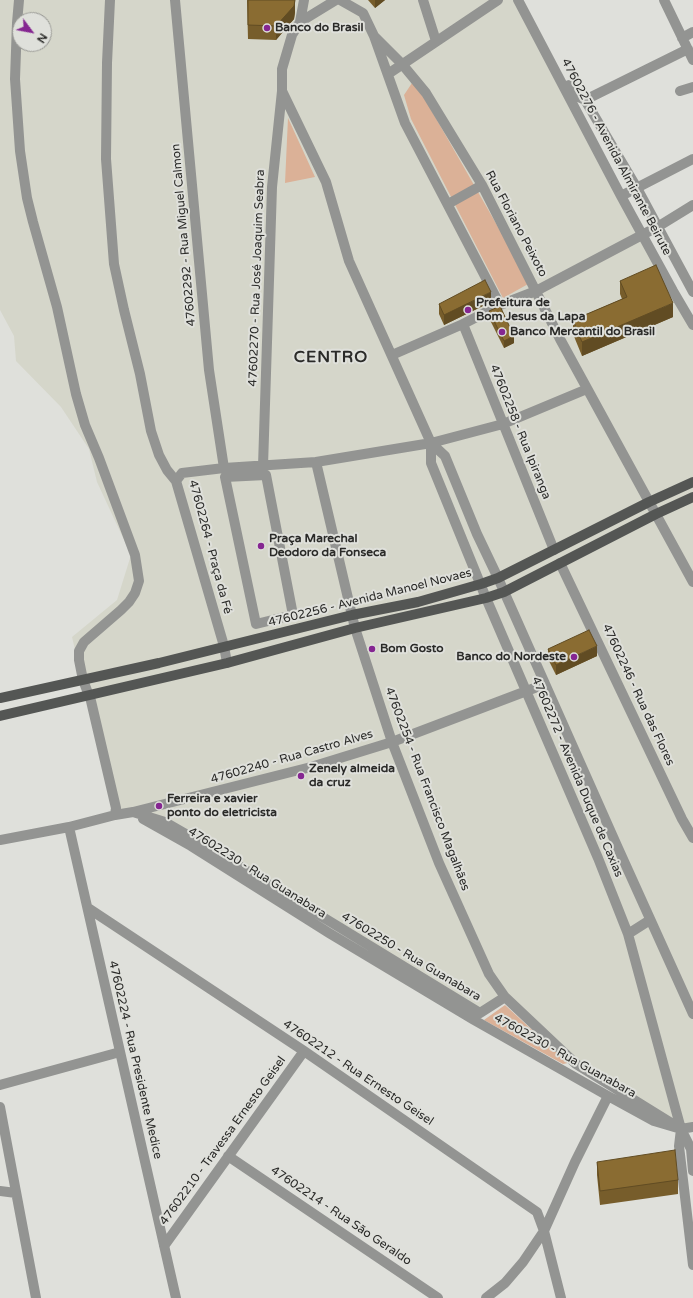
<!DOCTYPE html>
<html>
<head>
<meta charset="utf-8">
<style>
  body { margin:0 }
  #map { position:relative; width:693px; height:1298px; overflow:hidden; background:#dfe0db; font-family:"Varela Round",sans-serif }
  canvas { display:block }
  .north { position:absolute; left:12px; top:12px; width:40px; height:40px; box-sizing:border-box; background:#dfe0db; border:1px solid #979793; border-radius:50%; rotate:122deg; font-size:11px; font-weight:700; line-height:16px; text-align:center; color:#2a2a28 }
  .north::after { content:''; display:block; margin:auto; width:14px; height:18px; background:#852691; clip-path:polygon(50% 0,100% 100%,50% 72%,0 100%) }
</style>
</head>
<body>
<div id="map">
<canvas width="693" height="1298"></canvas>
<div class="north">N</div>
</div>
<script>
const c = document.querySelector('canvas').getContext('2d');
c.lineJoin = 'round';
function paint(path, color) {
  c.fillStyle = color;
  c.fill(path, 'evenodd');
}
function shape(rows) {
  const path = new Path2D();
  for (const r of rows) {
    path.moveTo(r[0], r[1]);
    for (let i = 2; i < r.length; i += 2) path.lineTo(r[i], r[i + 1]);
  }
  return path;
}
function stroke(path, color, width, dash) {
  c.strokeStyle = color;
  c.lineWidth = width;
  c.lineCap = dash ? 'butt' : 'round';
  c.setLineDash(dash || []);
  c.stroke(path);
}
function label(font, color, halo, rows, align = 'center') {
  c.font = font + ' "Varela Round",sans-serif';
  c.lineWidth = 4;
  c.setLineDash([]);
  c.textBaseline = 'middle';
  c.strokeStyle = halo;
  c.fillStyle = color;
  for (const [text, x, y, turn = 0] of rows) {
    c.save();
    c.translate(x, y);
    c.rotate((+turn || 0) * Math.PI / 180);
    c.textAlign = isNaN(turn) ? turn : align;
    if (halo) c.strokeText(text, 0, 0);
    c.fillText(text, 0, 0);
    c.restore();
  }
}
paint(shape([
  [0,0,518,0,693,323,693,1127,681,1129,576,1064,505,997,480,1013,133,812,115,815,72,637,117,600,131,555,97,482,89,449,61,407,16,361,14,336,0,310],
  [20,20,44,20,44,44,20,44]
]), '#d5d6ca');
paint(shape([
  [412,83,422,94,530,283,503,298,411,119,404,95],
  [288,118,315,177,285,183],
  [505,1005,568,1063,563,1064,484,1020]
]), '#dbb197');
stroke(shape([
  [19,0,17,23,15,79,20,151,27,198,33,222,57,307,76,394,85,425,99,458,135,555,139,581,135,593,129,602,121,610,84,642,79,651,79,660,83,680,91,701,116,808,115,815],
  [110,0,107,63,106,159,114,264,124,310,140,374,151,431,159,455,167,470,176,481],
  [175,0,209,370,224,468],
  [340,0,363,13,374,36],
  [423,0,436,41],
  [518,0,621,196,673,291,693,325],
  [664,0,693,60],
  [300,22,336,0],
  [682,38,693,32],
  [388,74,498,0],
  [569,85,574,95,585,100,637,188,693,292],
  [282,91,326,182,349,261,431,443],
  [680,91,693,87],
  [585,100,688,49],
  [621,196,693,159],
  [448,204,482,185],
  [500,305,405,123,374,36,402,64,426,93,482,185,560,339,693,582],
  [463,324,554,550],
  [392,355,463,324,500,305,536,291,659,226,693,205],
  [316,462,431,443,503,424,587,389],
  [263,466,272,187,282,91,282,69,292,35,300,22,304,0],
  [266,475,293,615,256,624,225,477,266,475],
  [560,563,682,819,693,838],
  [227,663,224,646,176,481,182,473,224,468,316,462,355,628,392,742,439,863,489,974,505,997],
  [133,812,165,822,198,841,480,1013,505,997,576,1064,681,1129],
  [143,819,191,846,329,933,474,1020,608,1096,654,1121,681,1129,693,1127],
  [69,827,176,1298],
  [0,840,69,827,115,815,133,812,311,767,392,742,545,684],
  [88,908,304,1051,537,1212,544,1231,561,1298],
  [628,934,650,920],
  [693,1014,618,848,498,578,477,534,445,456,431,443,431,463,486,598,598,858,628,934,681,1129,691,1149,693,1171],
  [0,1085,120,1052],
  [0,1107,36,1298],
  [681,1129,679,1146,693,1265],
  [228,1156,438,1298],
  [0,1191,16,1193],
  [164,1246,304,1051],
  [486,1298,505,1283,523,1262,544,1231,575,1162,608,1096]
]), '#939492', 10);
stroke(shape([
  [0,698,159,663,352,615,418,602,481,584,498,578,649,502,693,482],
  [0,716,227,663,355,628,486,598,504,592,656,514,693,497]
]), '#545654', 10);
paint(shape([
  [247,0,295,12,294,19,276,40,248,39],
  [368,0,385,0,375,8],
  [620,281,673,317,582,356,573,334,573,320,622,299,620,294],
  [491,302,444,325,439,314,439,304],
  [489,311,514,343,504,348,489,318],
  [548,649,597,656,556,675,548,659],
  [597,1162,678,1180,678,1194,600,1205,597,1175]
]), '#775d2b');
paint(shape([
  [295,0,295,12,294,19,276,40,276,26],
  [375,0,385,0,375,8],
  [491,292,491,302,444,325,444,315],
  [673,303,673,317,582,356,582,342],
  [514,336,514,343,504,348,504,341],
  [597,646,597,656,556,675,556,665]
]), '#614c23');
const building = shape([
  [248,0,295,0,294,6,276,26,248,25,248,0],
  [656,265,673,303,582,342,573,320,627,297,620,281,656,265],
  [485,280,491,292,444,315,439,304,485,280],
  [500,306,514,336,504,341,489,311,500,306],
  [589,630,597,646,556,665,548,649,589,630],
  [675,1150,678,1180,600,1191,597,1162,675,1150]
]);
paint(building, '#8a6c32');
stroke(building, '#614c23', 1);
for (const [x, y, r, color] of [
  [267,28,4,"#852691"],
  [468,310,4,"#852691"],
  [502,332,4,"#852691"],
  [261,546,4,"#852691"],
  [372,649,4,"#852691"],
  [574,657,4,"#852691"],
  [301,776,4,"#852691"],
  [159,806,4,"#852691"]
]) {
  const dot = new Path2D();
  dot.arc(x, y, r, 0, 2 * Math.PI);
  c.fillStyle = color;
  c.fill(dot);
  stroke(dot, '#dfe0db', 1.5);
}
label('bold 12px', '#2a2a28', '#dfe0db', [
  ["Banco do Brasil",275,28],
  ["Prefeitura de",476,303],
  ["Bom Jesus da Lapa",476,317],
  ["Banco Mercantil do Brasil",510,332],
  ["Praça Marechal",269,539],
  ["Deodoro da Fonseca",269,553],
  ["Bom Gosto",380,649],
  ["Banco do Nordeste",566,657,"right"],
  ["Zenely almeida",309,769],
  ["da cruz",309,783],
  ["Ferreira e xavier",167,799],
  ["ponto do eletricista",167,813]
], 'left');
label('12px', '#2a2a28', '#dfe0db', [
  ["47602276 - Avenida Almirante Beirute",616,157,62],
  ["Rua Floriano Peixoto",516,224,62],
  ["47602292 - Rua Miguel Calmon",184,235,-95],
  ["47602270 - Rua José Joaquim Seabra",257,278,-88],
  ["47602258 - Rua Ipiranga",520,432,68],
  ["47602264 - Praça da Fé",210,547,75],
  ["47602256 - Avenida Manoel Novaes",370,598,-14],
  ["47602246 - Rua das Flores",638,695,65],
  ["47602240 - Rua Castro Alves",292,757,-16],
  ["47602272 - Avenida Duque de Caxias",577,777,67],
  ["47602254 - Rua Francisco Magalhães",427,789,69],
  ["47602230 - Rua Guanabara",257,873,32],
  ["47602250 - Rua Guanabara",411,957,31],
  ["47602230 - Rua Guanabara",565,1056,29],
  ["47602224 - Rua Presidente Medice",135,1060,77],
  ["47602212 - Rua Ernesto Geisel",358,1073,34],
  ["47602210 - Travessa Ernesto Geisel",223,1141,-54],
  ["47602214 - Rua São Geraldo",341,1216,34]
]);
c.letterSpacing = '1px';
label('bold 16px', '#2a2a28', '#dfe0db', [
  ["CENTRO",331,358]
]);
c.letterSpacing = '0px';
</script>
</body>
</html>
